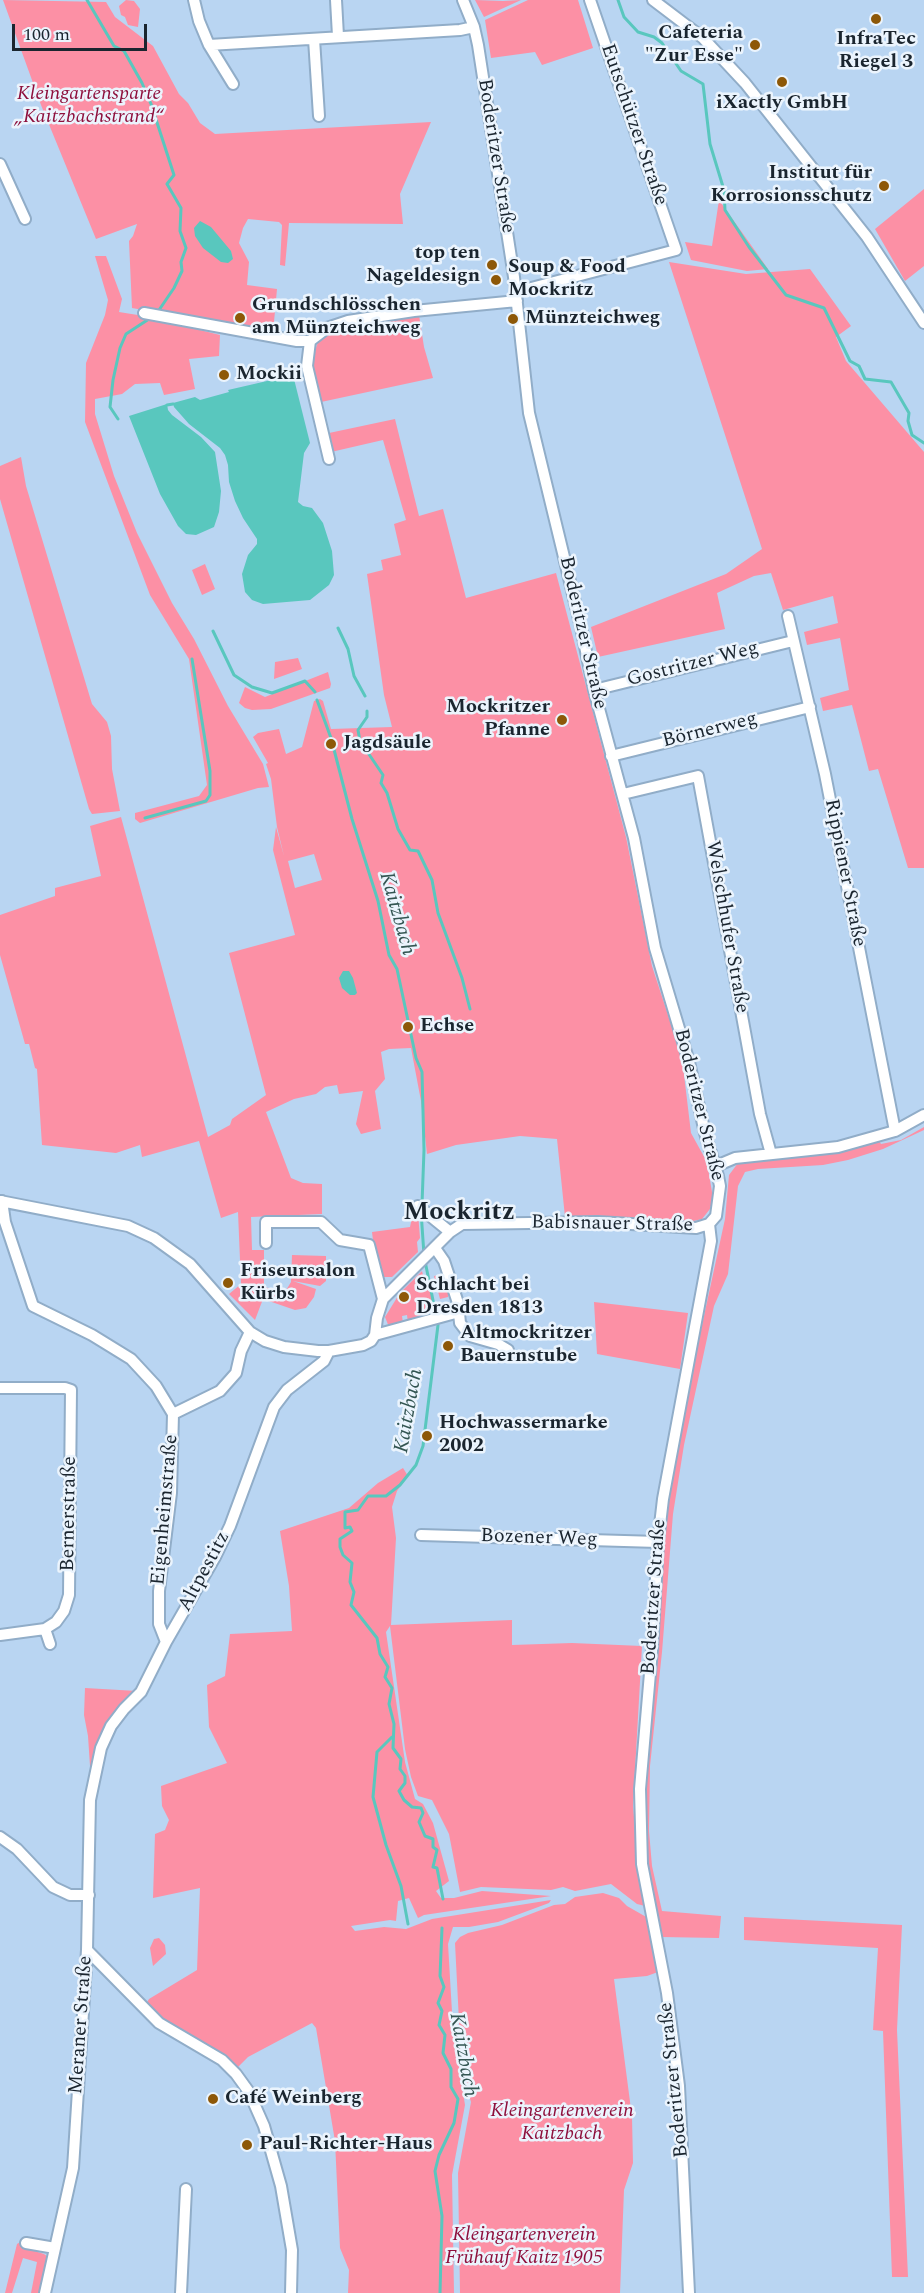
<!DOCTYPE html>
<html>
<head>
<meta charset="utf-8">
<style>
  body { margin:0 }
  #map { position:relative; width:924px; height:2293px; overflow:hidden; background:#b9d5f2; font-family:Spectral,serif }
  canvas { display:block }
  .scale { position:absolute; left:12px; top:24px; width:135px; height:27px; box-sizing:border-box; border:3px solid #1a252f; border-top:0; padding-left:8px; font-size:18px; line-height:21px; white-space:nowrap; color:#1a252f; -webkit-text-stroke:4px #ebf4fd; paint-order:stroke }
</style>
</head>
<body>
<div id="map">
<canvas width="924" height="2293"></canvas>
<div class="scale">100 m</div>
</div>
<script>
const c = document.querySelector('canvas').getContext('2d');
c.lineJoin = 'round';
function paint(path, color) {
  c.fillStyle = color;
  c.fill(path, 'evenodd');
}
function shape(rows) {
  const path = new Path2D();
  for (const r of rows) {
    path.moveTo(r[0], r[1]);
    for (let i = 2; i < r.length; i += 2) path.lineTo(r[i], r[i + 1]);
  }
  return path;
}
function stroke(path, color, width, dash) {
  c.strokeStyle = color;
  c.lineWidth = width;
  c.lineCap = dash ? 'butt' : 'round';
  c.setLineDash(dash || []);
  c.stroke(path);
}
function label(font, color, halo, rows, align = 'center') {
  c.font = font + ' Spectral,serif';
  c.lineWidth = 5;
  c.setLineDash([]);
  c.textBaseline = 'middle';
  c.strokeStyle = halo;
  c.fillStyle = color;
  for (const [text, x, y, turn = 0] of rows) {
    c.save();
    c.translate(x, y);
    c.rotate((+turn || 0) * Math.PI / 180);
    c.textAlign = isNaN(turn) ? turn : align;
    if (halo) c.strokeText(text, 0, 0);
    c.fillText(text, 0, 0);
    c.restore();
  }
}
paint(shape([
  [3,0,106,2,115,17,153,46,179,94,188,103,200,123,215,134,431,122,400,194,403,224,289,223,285,266,280,265,282,225,279,222,248,219,243,228,239,243,249,262,247,285,277,289,273,333,132,308,129,241,133,236,137,224,96,239,41,105],
  [126,0,134,1,140,9,138,27,128,25,125,17,121,15,119,6],
  [475,0,503,1,521,0,484,17],
  [528,0,578,0,593,48,542,65,535,52,491,58,485,20],
  [924,189,924,266,905,281,875,229],
  [719,200,768,269,747,271,691,260,685,242,712,246],
  [95,256,106,256,122,299,119,312,144,316,146,320,152,318,220,335,219,356,189,359,195,389,164,395,160,383,135,384,122,394,95,399,95,414,114,476,137,533,172,603,194,639,228,706,263,764,269,787,258,788,140,823,135,819,135,813,199,796,207,785,189,659,150,595,85,422,86,363,105,315,108,300],
  [669,262,746,274,810,269,851,326,836,337,846,361,924,452,924,868,908,868,878,769,869,771,852,705,823,711,820,698,849,690,840,638,807,645,804,632,838,623,833,596,783,610,771,573,754,576,717,593,725,629,598,657,591,627,726,574,762,549],
  [419,315,424,347,433,378,321,402,311,362,318,342,340,327],
  [395,419,419,516,443,509,466,598,556,573,626,837,652,966,682,1058,691,1133,707,1162,713,1198,710,1209,702,1219,689,1222,639,1218,565,1217,557,1139,520,1136,456,1145,427,1154,421,1101,411,1048,389,1049,381,1052,385,1079,375,1091,381,1129,361,1134,356,1124,363,1091,339,1094,337,1085,325,1087,316,1094,294,1099,266,1112,291,1178,303,1183,322,1184,322,1214,251,1217,252,1250,264,1250,264,1287,285,1292,291,1282,292,1255,326,1256,326,1281,320,1286,293,1281,316,1289,314,1297,306,1308,295,1310,263,1299,255,1320,229,1294,241,1284,238,1212,221,1218,199,1141,142,1157,140,1145,116,1153,42,1145,37,1069,35,1068,29,1044,25,1044,0,955,0,915,55,896,55,888,101,876,90,826,121,817,208,1137,230,1125,232,1119,266,1095,229,953,295,935,273,850,276,827,284,856,277,827,271,779,266,764,268,763,253,737,258,733,279,729,286,754,302,747,314,701,320,699,323,701,331,729,392,727,384,695,367,574,383,570,381,560,401,555,394,524,406,520,383,440,331,452,328,435,329,433],
  [314,854,322,880,295,888,288,861],
  [21,457,26,486,92,704,107,722,111,736,112,769,120,811,92,814,89,809,0,499,0,466],
  [205,564,215,589,202,595,192,570],
  [298,658,302,669,274,679,275,662],
  [328,672,331,684,330,688,271,709,252,710,245,708,239,703,245,687,265,697],
  [924,1127,924,1130,883,1149,848,1160,823,1165,758,1169,745,1172,738,1186,728,1274,714,1306,684,1445,673,1514,662,1652,650,1766,649,1831,652,1866,662,1911,721,1916,719,1938,661,1937,648,1868,644,1809,662,1544,673,1459,725,1219,729,1175,738,1163,829,1153,860,1147,879,1141,881,1144,901,1140],
  [413,1213,418,1213,420,1238,417,1242,418,1252,392,1277,384,1277,379,1272,376,1266,372,1232,410,1227],
  [422,1271,423,1275,427,1277,436,1314,408,1323,407,1315,402,1316,403,1323,389,1327,385,1317,398,1296,406,1300,408,1296,402,1291],
  [444,1274,449,1292,448,1297,440,1299,434,1276],
  [594,1302,688,1313,680,1369,597,1354],
  [403,1468,408,1476,397,1491,392,1507,396,1538,391,1625,512,1620,512,1645,572,1643,642,1646,633,1806,640,1879,645,1906,637,1904,611,1884,575,1891,563,1887,551,1890,481,1887,460,1892,449,1834,432,1800,418,1796,411,1777,405,1749,390,1626,386,1632,405,1762,415,1799,423,1804,433,1823,449,1881,436,1891,441,1898,454,1898,482,1891,551,1896,424,1915,418,1918,409,1898,398,1901,396,1921,390,1920,351,1926,355,1931,384,1927,406,1929,432,1919,551,1900,549,1903,498,1922,469,1927,453,1927,448,1944,453,2029,465,2105,452,2175,454,2293,348,2293,349,2270,340,2248,335,2141,316,2028,312,2023,248,2057,238,2067,215,2049,166,2022,146,2004,149,1999,197,1970,200,1888,153,1898,155,1834,165,1830,169,1820,162,1806,161,1786,227,1763,209,1727,207,1685,225,1676,230,1634,292,1631,289,1586,280,1531,349,1508,378,1483],
  [85,1688,137,1691,121,1706,91,1781,88,1736,84,1715],
  [603,1893,619,1898,627,1906,648,1918,658,1972,647,1976,614,1979,632,2117,633,2163,624,2190,620,2293,460,2293,458,2173,471,2102,464,2079,460,2041,455,1943,460,1937,468,1933,502,1925,554,1905,565,1904,575,1897],
  [744,1917,902,1925,897,2030,908,2277,892,2277,883,2031,873,2030,878,1948,744,1940],
  [159,1938,165,1945,166,1954,153,1966,150,1948,154,1939],
  [22,2241,28,2249,44,2254,48,2257,42,2293,31,2293,37,2262,23,2258,12,2293,5,2293,17,2244]
]), '#fc90a5');
paint(shape([
  [200,221,211,227,231,251,233,259,228,263,221,262,203,248,195,236,194,228],
  [293,375,310,443,304,453,298,502,303,506,312,508,323,523,332,551,334,575,329,585,310,600,263,604,252,600,245,592,242,574,248,555,257,544,257,539,243,518,235,501,229,482,228,465,225,455,220,448,189,424,174,407,173,403,195,397,200,400,229,392,228,390],
  [167,404,168,410,172,415,201,437,215,452,221,491,219,512,214,527,196,535,186,534,178,526,160,494,129,416],
  [343,971,349,971,353,978,357,993,355,995,350,995,342,988,339,978]
]), '#59c7be');
stroke(shape([
  [87,0,114,46,124,51,142,83,151,104,174,175,167,184,181,208,180,231,186,248,181,262,182,271,174,288,157,313],
  [618,0,624,17,638,32,654,37,662,43,681,71,703,84,710,144,724,190,725,210,749,247,786,295,824,308,850,361,859,366,865,379,891,382,909,413,908,421,912,435,924,443],
  [167,405,173,404],
  [118,419,110,407,113,380,120,348,126,334,152,317],
  [338,628,348,649,354,676,365,696],
  [213,631,234,675,252,687,272,693,305,681,315,692],
  [317,700,331,738,352,819,378,901,389,955,397,969,416,1058,422,1072,424,1150,422,1204],
  [367,711,367,717,358,730,360,741,383,775,381,783,387,793,398,829,410,850,418,851,432,880,438,913,462,978,470,1009],
  [145,818,206,801,210,795,210,771,192,659],
  [421,1211,424,1255],
  [425,1261,438,1325,423,1446,416,1465,400,1485,386,1496,368,1496,358,1510,345,1512,345,1528,350,1527,352,1531,340,1539,340,1547,343,1555,352,1563,350,1582,354,1592,351,1605,377,1638,380,1654,388,1667,385,1677,392,1688,389,1704,394,1724,393,1748,401,1759,400,1769,405,1776,405,1783,399,1791,404,1800,412,1807,421,1808,423,1813,419,1822,425,1836,433,1839,433,1847,437,1850,433,1867,437,1868,443,1899],
  [392,1737,377,1752,373,1797,386,1845,401,1886,408,1924],
  [440,2293,442,2216,435,2171,439,2155,454,2123,458,2099,451,2087,451,2069,443,2053,445,2035,439,2025,442,2011,438,2003,444,1987,440,1976,442,1928]
]), '#59c7be', 3);
const minor = shape([
  [194,0,199,21,209,45,233,84],
  [336,0,338,36],
  [653,0,703,38,745,83,867,237,924,323],
  [314,39,319,116],
  [209,45,460,30,474,27],
  [0,164,25,219],
  [516,292,676,250,590,0],
  [144,313,297,341,310,341,327,328,348,321,414,311,517,301],
  [310,341,307,366,329,459],
  [788,616,825,774,895,1131],
  [594,690,793,641],
  [611,756,810,707],
  [623,794,698,776,760,1114,771,1154],
  [716,1166,735,1158,838,1147,895,1131,924,1115],
  [0,1201,128,1226,154,1238,190,1264,250,1332,265,1341,284,1347,318,1351,329,1351,363,1345,371,1341,375,1335,377,1318,383,1299,450,1232,462,1224,598,1222,696,1228,709,1224,716,1216,720,1186,718,1176,705,1133,689,1062,655,948,634,838,594,690,581,627,529,413,514,277,478,45,474,27,463,0],
  [2,1201,5,1222,33,1306,92,1335,131,1359,156,1386,173,1414,171,1493,159,1591,159,1624,166,1642],
  [418,1206,450,1232],
  [266,1243,266,1222,321,1222,340,1240,369,1245,383,1299],
  [435,1248,444,1261,458,1303,460,1323,470,1336,498,1344,508,1350],
  [375,1335,459,1312],
  [0,1388,65,1388,71,1390,69,1595,64,1611,56,1622,45,1629],
  [173,1414,220,1391,236,1373,241,1351,250,1332],
  [421,1535,658,1542],
  [45,1629,50,1644],
  [0,1635,45,1629],
  [0,1837,17,1849,53,1887,70,1895,89,1895],
  [87,1950,159,2023,222,2060,236,2074,249,2092,264,2126,281,2186,292,2250,291,2293],
  [26,2243,55,2248],
  [45,2293,73,2168,87,1950,90,1800,101,1748,111,1726,124,1709,141,1692,166,1642,215,1557,230,1526,274,1407,287,1390,324,1361,329,1351],
  [181,2293,186,2189],
  [689,2293,679,2086,667,1993,642,1864,640,1789,652,1650,658,1542,663,1499,711,1241,709,1224]
]);
stroke(minor, '#91adc8', 14);
stroke(minor, '#fff', 10);
for (const [x, y, r, color] of [
  [876,19,6,"#8d5808"],
  [755,45,6,"#8d5808"],
  [782,82,6,"#8d5808"],
  [884,186,6,"#8d5808"],
  [492,265,6,"#8d5808"],
  [496,280,6,"#8d5808"],
  [240,318,6,"#8d5808"],
  [513,319,6,"#8d5808"],
  [224,375,6,"#8d5808"],
  [562,720,6,"#8d5808"],
  [331,744,6,"#8d5808"],
  [408,1027,6,"#8d5808"],
  [228,1283,6,"#8d5808"],
  [404,1297,6,"#8d5808"],
  [448,1346,6,"#8d5808"],
  [427,1436,6,"#8d5808"],
  [213,2099,6,"#8d5808"],
  [247,2145,6,"#8d5808"]
]) {
  const dot = new Path2D();
  dot.arc(x, y, r, 0, 2 * Math.PI);
  c.fillStyle = color;
  c.fill(dot);
  stroke(dot, '#ebf4fd', 2);
}
label('bold 20px', '#1a252f', '#ebf4fd', [
  ["Cafeteria",743,34,"right"],
  ["\"Zur Esse\"",743,57,"right"],
  ["InfraTec",876,40,"center"],
  ["Riegel 3",876,63,"center"],
  ["iXactly GmbH",782,104,"center"],
  ["Institut für",872,174,"right"],
  ["Korrosionsschutz",872,197,"right"],
  ["top ten",480,254,"right"],
  ["Nageldesign",480,277,"right"],
  ["Soup & Food",508,268],
  ["Mockritz",508,291],
  ["Grundschlösschen",252,306],
  ["am Münzteichweg",252,329],
  ["Münzteichweg",525,319],
  ["Mockii",236,375],
  ["Mockritzer",550,708,"right"],
  ["Pfanne",550,731,"right"],
  ["Jagdsäule",343,744],
  ["Echse",420,1027],
  ["Friseursalon",240,1272],
  ["Kürbs",240,1295],
  ["Schlacht bei",416,1286],
  ["Dresden 1813",416,1309],
  ["Altmockritzer",460,1334],
  ["Bauernstube",460,1357],
  ["Hochwassermarke",439,1424],
  ["2002",439,1447],
  ["Café Weinberg",225,2099],
  ["Paul-Richter-Haus",259,2145]
], 'left');
label('italic 20px', '#8e0f3c', '#ebf4fd', [
  ["Kleingartensparte",89,95],
  ["„Kaitzbachstrand“",89,118],
  ["Kleingartenverein",562,2112],
  ["Kaitzbach",562,2135],
  ["Kleingartenverein",524,2236],
  ["Frühauf Kaitz 1905",524,2259]
]);
label('20px', '#1a252f', '#ebf4fd', [
  ["Eutschützer Straße",633,125,71],
  ["Boderitzer Straße",495,156,81],
  ["Boderitzer Straße",582,633,77],
  ["Gostritzer Weg",693,665,-14],
  ["Börnerweg",710,731,-14],
  ["Rippiener Straße",844,873,79],
  ["Welschhufer Straße",726,927,80],
  ["Boderitzer Straße",698,1105,76],
  ["Babisnauer Straße",612,1225,1],
  ["Eigenheimstraße",166,1510,-85],
  ["Bernerstraße",70,1514,-89],
  ["Bozener Weg",539,1539,2],
  ["Altpestitz",205,1572,-62],
  ["Boderitzer Straße",655,1597,-86],
  ["Meraner Straße",82,2025,-86],
  ["Boderitzer Straße",675,2080,-96]
]);
label('italic 21px', '#335552', '#ebf4fd', [
  ["Kaitzbach",396,914,74],
  ["Kaitzbach",410,1411,-80],
  ["Kaitzbach",462,2055,80]
]);
label('bold 26px', '#1a252f', '#ebf4fd', [
  ["Mockritz",459,1214]
]);
</script>
</body>
</html>
